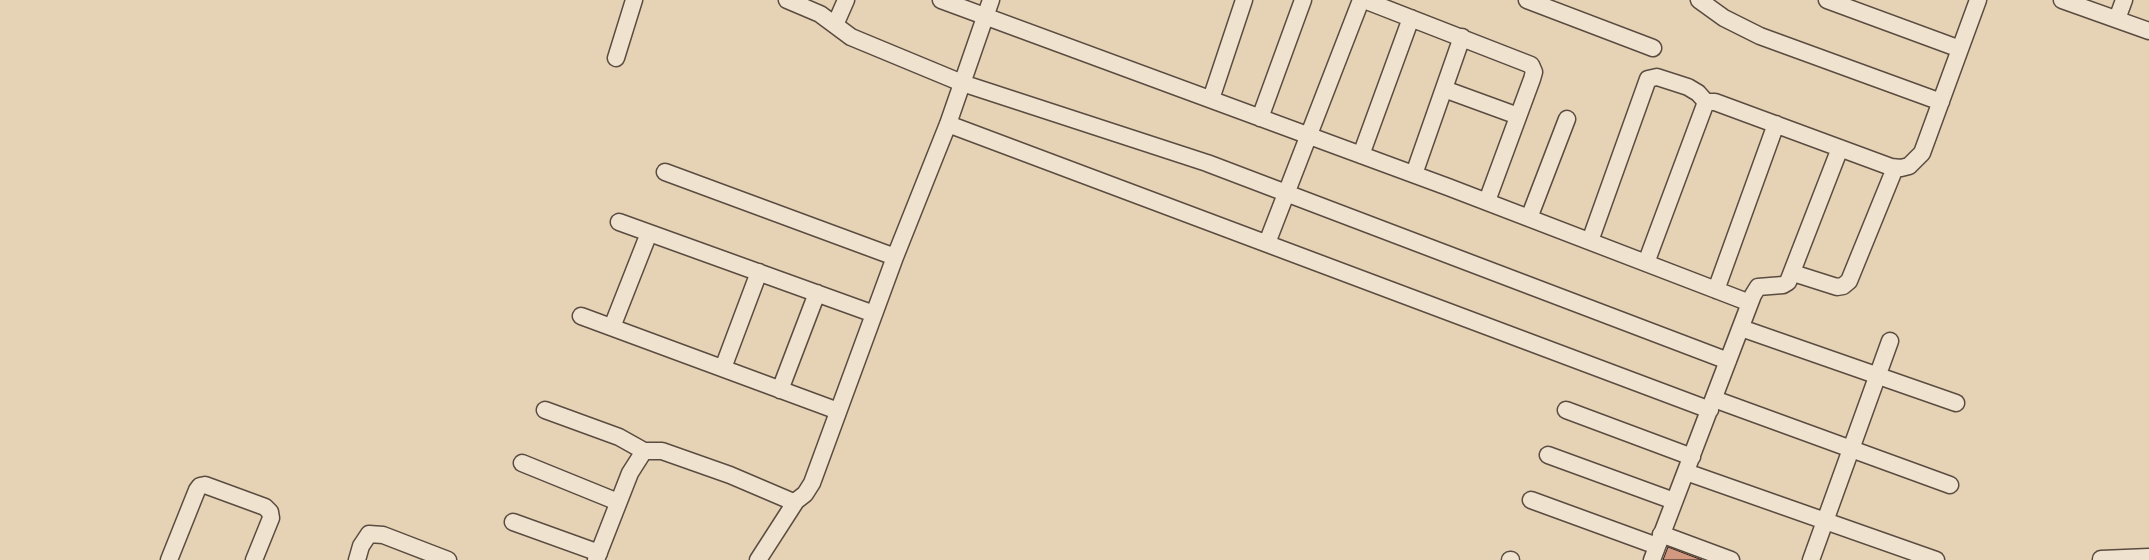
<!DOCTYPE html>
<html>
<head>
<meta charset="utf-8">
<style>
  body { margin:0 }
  canvas { display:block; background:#e6d2b5 }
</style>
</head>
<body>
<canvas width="2149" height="560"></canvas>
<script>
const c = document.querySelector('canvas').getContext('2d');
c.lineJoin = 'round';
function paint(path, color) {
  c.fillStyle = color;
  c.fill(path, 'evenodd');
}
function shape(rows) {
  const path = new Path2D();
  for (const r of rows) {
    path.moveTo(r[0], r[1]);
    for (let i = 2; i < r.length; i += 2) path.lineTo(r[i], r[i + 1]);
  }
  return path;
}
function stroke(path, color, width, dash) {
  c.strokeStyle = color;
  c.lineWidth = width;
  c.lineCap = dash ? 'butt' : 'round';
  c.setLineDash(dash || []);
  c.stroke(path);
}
const building = shape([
  [1668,547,1702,560,1663,560,1668,547]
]);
paint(building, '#d39980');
stroke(building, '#2c1f19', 1);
const street = shape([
  [787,0,820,14,851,37,962,83,1207,163,1728,361],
  [941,0,1448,187,1750,303],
  [1364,0,1531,65,1534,72,1532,79,1487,201],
  [1527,0,1653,48],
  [1699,0,1724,18,1760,36,1941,102],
  [1827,0,1960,49],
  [2062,0,2149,31],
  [2117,19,2124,0],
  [835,25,846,0],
  [616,58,634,0],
  [1444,89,1518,116],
  [1211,99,1244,0],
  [1260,118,1303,0],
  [948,124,1710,410],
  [1361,155,1411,18],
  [665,172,895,257],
  [1414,174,1462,37],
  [1529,218,1567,119],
  [619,222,874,314],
  [1590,241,1648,79,1657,77,1688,87,1698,93,1706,102],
  [1267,243,1361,0],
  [1646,263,1706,102,1715,102,1891,167,1901,168,1909,166,1922,153,1978,0],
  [1793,273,1837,287,1843,286,1849,281,1895,168],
  [1716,290,1776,124],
  [581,316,838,411],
  [612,327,649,233],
  [1741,328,1956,403],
  [723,368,759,272],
  [780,390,817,293],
  [1714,399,1950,485],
  [545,410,619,437,644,451],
  [1566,410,1692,457],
  [1548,455,1674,501],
  [522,463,618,502],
  [1686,472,1936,560],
  [1531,500,1657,546],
  [513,522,599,553],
  [1661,534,1731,560],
  [2101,559,2149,557],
  [169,560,197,490,200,486,205,485,265,507,270,512,271,518,254,560],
  [357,560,361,546,369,534,383,535,448,560],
  [596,560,630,473,644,451,662,451,730,475,791,501,796,501,805,494,812,483,895,257,948,124,991,0],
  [758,560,796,501],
  [1510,560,1511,560],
  [1652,560,1753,295,1758,287,1783,285,1788,282,1840,148],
  [1811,560,1890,341]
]);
stroke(street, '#5a4c40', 19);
stroke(street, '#efe2cf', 16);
</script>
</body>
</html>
